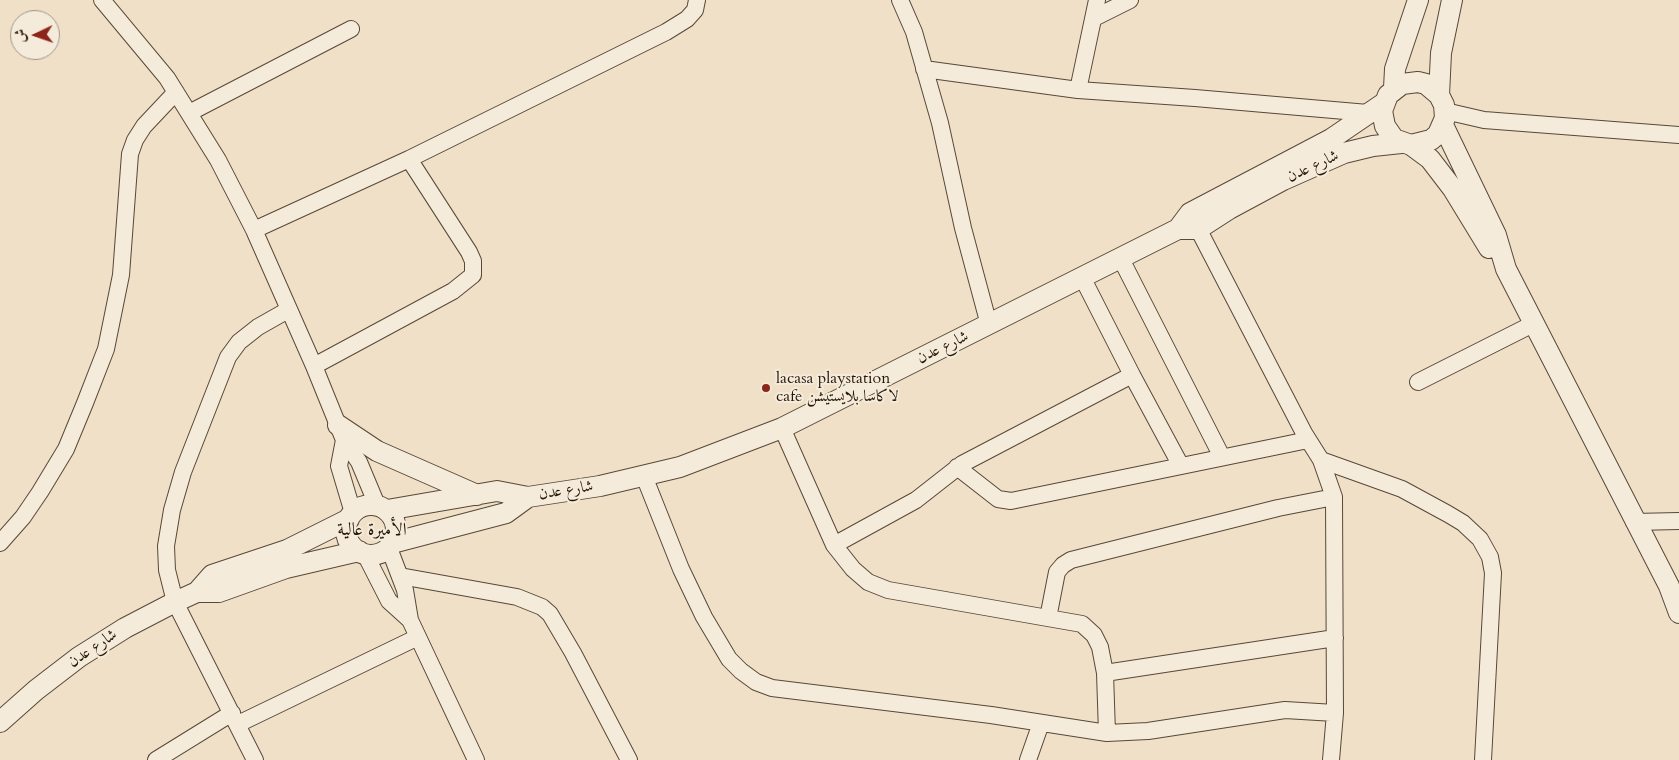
<!DOCTYPE html>
<html>
<head>
<meta charset="utf-8">
<style>
  body { margin:0 }
  #map { position:relative; width:1679px; height:760px; overflow:hidden; background:#efe0c7; font-family:Cardo,Amiri,serif }
  canvas { display:block }
  .north { position:absolute; left:10px; top:10px; width:50px; height:50px; box-sizing:border-box; background:#f5ebdb; border:1px solid #a29686; border-radius:50%; rotate:267deg; font-size:14px; font-weight:700; line-height:20px; text-align:center; color:#261607 }
  .north::after { content:''; display:block; margin:auto; width:18px; height:22px; background:#8f2418; clip-path:polygon(50% 0,100% 100%,50% 72%,0 100%) }
</style>
</head>
<body>
<div id="map">
<canvas width="1679" height="760"></canvas>
<div class="north">ش</div>
</div>
<script>
const c = document.querySelector('canvas').getContext('2d');
c.lineJoin = 'round';
function shape(rows) {
  const path = new Path2D();
  for (const r of rows) {
    if (r.length === 3) {
      path.moveTo(r[0] + r[2], r[1]);
      path.arc(r[0], r[1], r[2], 0, 2 * Math.PI);
      continue;
    }
    path.moveTo(r[0], r[1]);
    for (let i = 2; i < r.length; i += 2) path.lineTo(r[i], r[i + 1]);
  }
  return path;
}
function stroke(path, color, width, dash) {
  c.strokeStyle = color;
  c.lineWidth = width;
  c.lineCap = dash ? 'butt' : 'round';
  c.setLineDash(dash || []);
  c.stroke(path);
}
function label(font, color, halo, rows, align = 'center') {
  c.font = font + ' Cardo,Amiri,serif';
  c.lineWidth = 4;
  c.setLineDash([]);
  c.textBaseline = 'middle';
  c.strokeStyle = halo;
  c.fillStyle = color;
  for (const [text, x, y, turn = 0] of rows) {
    c.save();
    c.translate(x, y);
    c.rotate((+turn || 0) * Math.PI / 180);
    c.textAlign = isNaN(turn) ? turn : align;
    if (halo) c.strokeText(text, 0, 0);
    c.fillText(text, 0, 0);
    c.restore();
  }
}
const minor = shape([
  [102,0,167,78,218,160,254,230,314,366,344,440,359,462,377,505],
  [900,0,914,32,940,123,963,228,989,325],
  [1094,18,1130,0],
  [924,69,1078,90,1195,98,1368,113],
  [1078,90,1097,0],
  [1445,111,1484,120,1679,135],
  [189,113,351,29],
  [1193,219,1304,433,1321,460,1334,497,1335,713,1331,760],
  [254,230,409,159,666,32,687,19,695,10,697,0],
  [1120,257,1222,457],
  [1082,277,1132,375,1181,466],
  [314,366,453,291,473,275,473,261,469,252,409,159],
  [1418,382,1533,324],
  [782,428,834,545,853,569,868,582,888,590,1082,624,1094,635,1100,647,1105,673,1107,733],
  [344,440,339,466,353,513],
  [1321,460,1402,489,1448,514,1463,523,1480,539,1490,557,1493,573,1483,760],
  [957,467,998,499,1011,501,1308,440],
  [644,476,681,569,704,617,729,659,741,671,756,682,772,688,991,715,1107,733,1148,731,1285,710,1335,713],
  [1634,522,1679,521],
  [0,543,23,517,40,492,66,449,85,403,106,349,121,275,130,154,135,140,144,126,176,92],
  [834,545,916,500,962,464,1132,375],
  [389,548,405,590,410,620,476,760],
  [365,554,389,601,410,620],
  [400,576,517,597,542,607,550,614,573,653,629,760],
  [1048,618,1057,572,1063,565,1071,560,1278,508,1334,497],
  [1105,673,1335,638],
  [238,724,418,637],
  [156,760,232,713],
  [255,760,175,602,167,570,166,546,172,510,183,472,228,357,239,342,258,327,288,310],
  [1028,760,1041,723]
]);
const tertiary = shape([
  [1394,88,1395,69,1418,0],
  [1439,95,1441,53,1452,0],
  [1443,125,1496,235,1506,269,1669,586,1679,613],
  [1411,145,1431,140,1438,134,1445,118,1444,105,1439,95,1426,84,1418,82,1402,84,1388,95,1382,111,1385,126,1394,139,1411,145,1430,159,1453,189,1489,248],
  [1178,229,1198,229,1229,209,1283,180,1344,153,1373,146,1401,143],
  [338,425,377,451,477,495],
  [371,530,25],
  [387,510,497,491,528,497,600,486,680,467,782,428,1178,229,1190,213,1331,139,1384,103],
  [392,543,506,513,528,497],
  [197,592,212,575,287,550,349,519],
  [0,722,36,690,79,657,125,628,175,602,197,592,219,592,286,568,359,551]
]);
stroke(minor, '#584837', 18);
stroke(tertiary, '#584837', 22);
stroke(minor, '#f5ebdb', 16);
stroke(tertiary, '#f5ebdb', 20);
for (const [x, y, r, color] of [
  [766,388,5,"#8f2418"]
]) {
  const dot = new Path2D();
  dot.arc(x, y, r, 0, 2 * Math.PI);
  c.fillStyle = color;
  c.fill(dot);
  stroke(dot, '#f5ebdb', 2);
}
label('16px', '#261607', '#f5ebdb', [
  ["شارع عدن",1313,167,-25],
  ["شارع عدن",943,348,-26],
  ["شارع عدن",566,491,-9],
  ["شارع عدن",93,649,-34]
]);
label('16px', '#261607', '#f5ebdb', [
  ["lacasa playstation",776,379],
  ["cafe لاكاسا بلايستيشن",776,397]
], 'left');
label('18px', '#261607', '#f5ebdb', [
  ["الأميرة عالية",372,531]
]);
</script>
</body>
</html>
